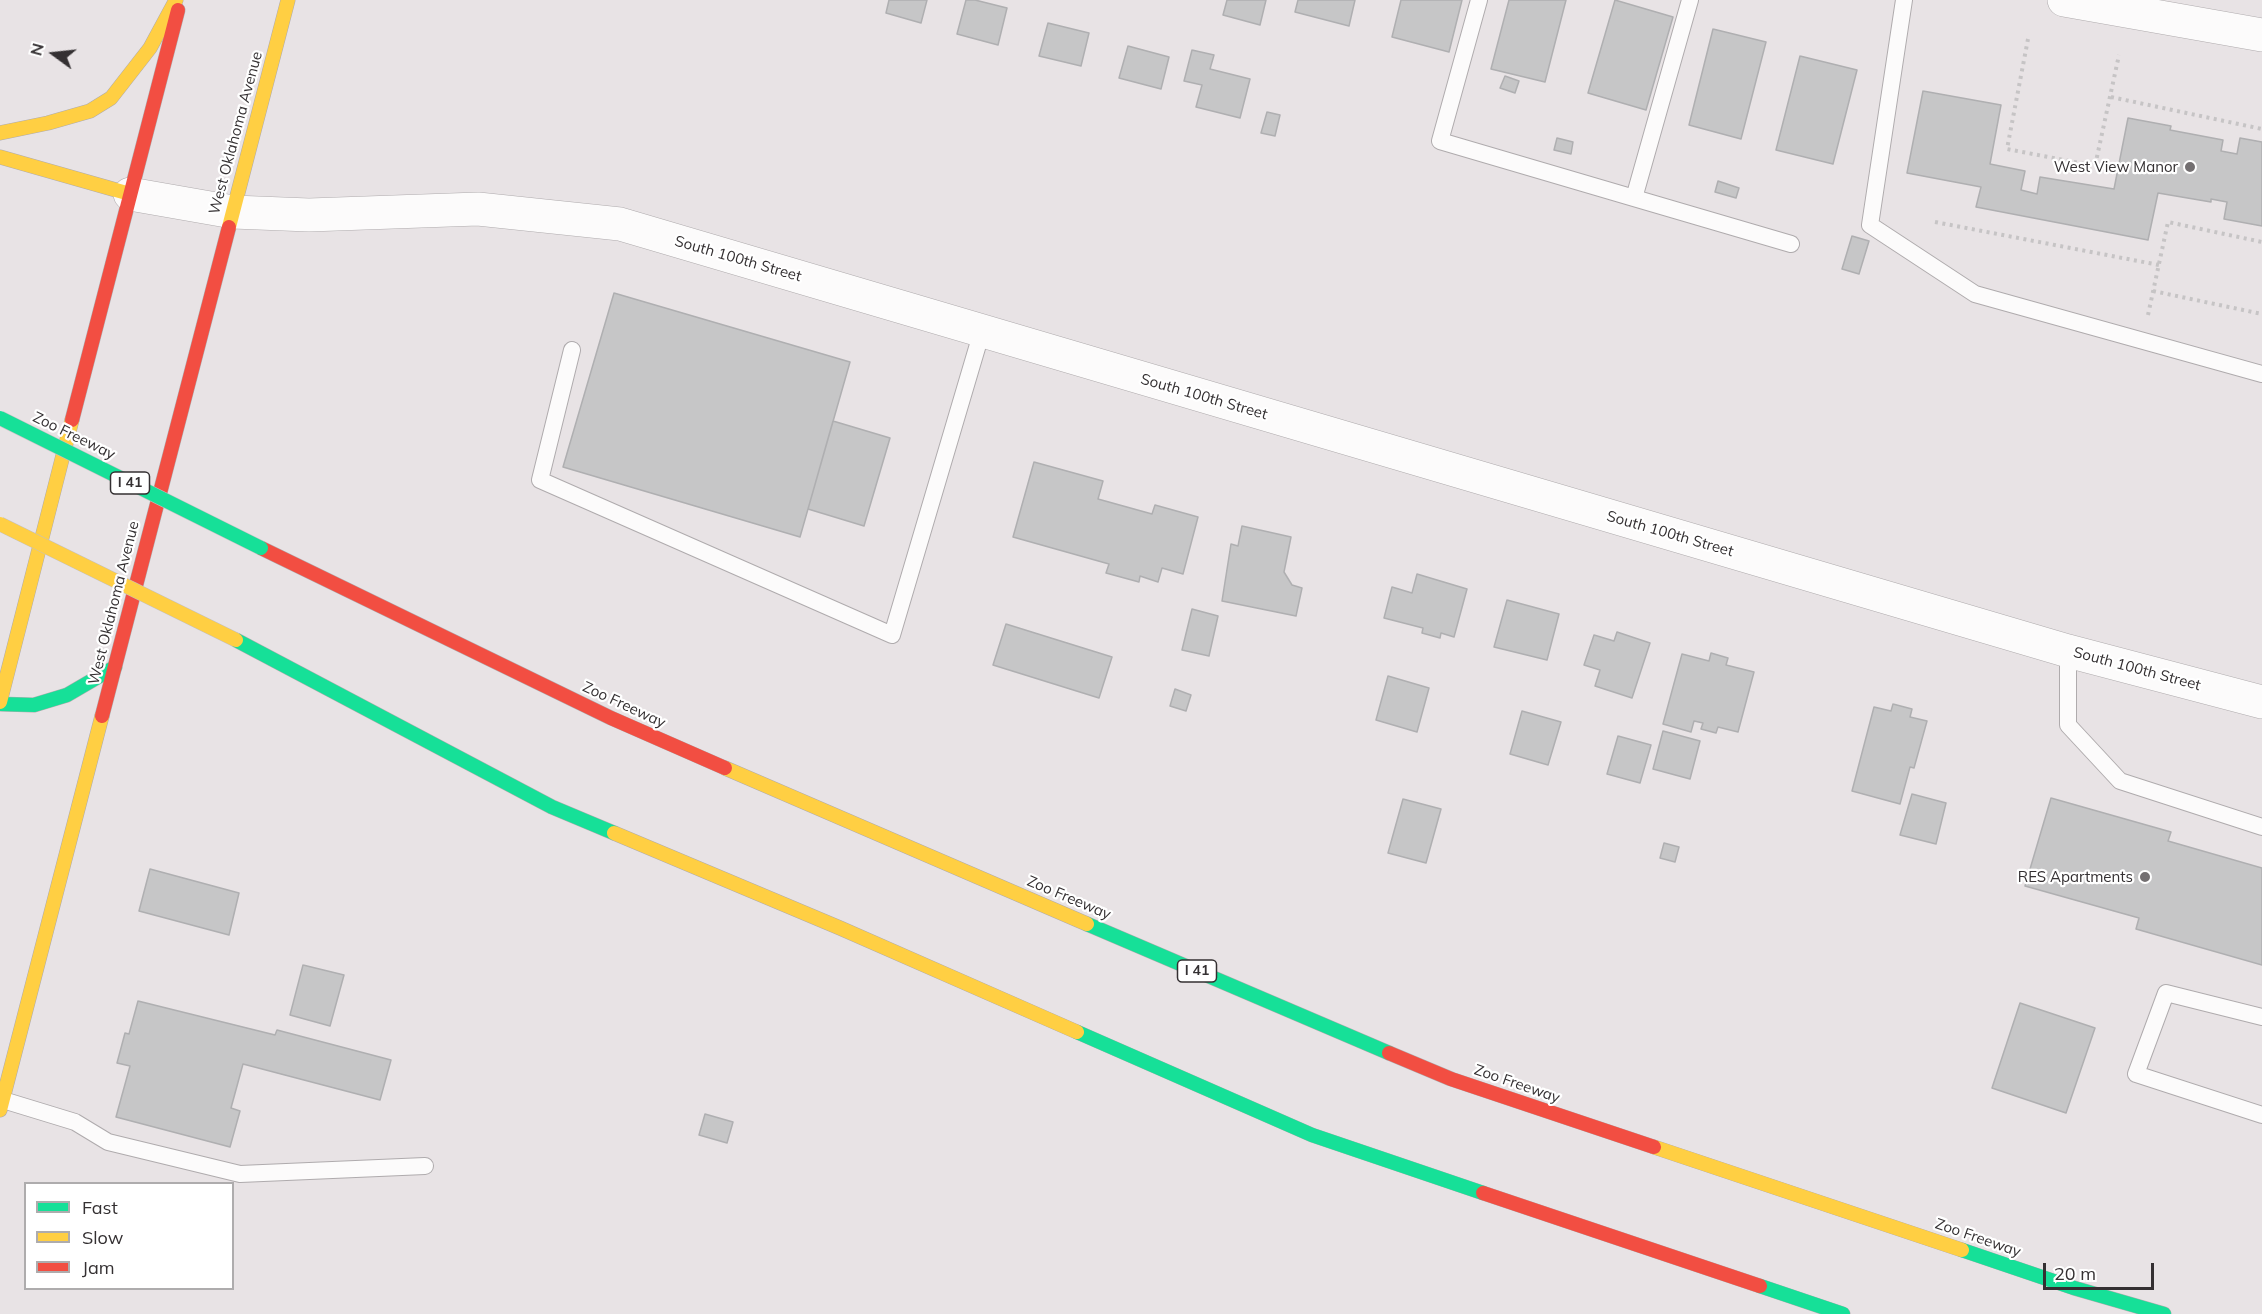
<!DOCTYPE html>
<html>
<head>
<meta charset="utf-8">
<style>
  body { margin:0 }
  #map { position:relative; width:2262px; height:1314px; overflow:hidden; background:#e8e3e5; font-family:Mulish,sans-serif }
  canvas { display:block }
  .legend { position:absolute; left:24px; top:1182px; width:210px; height:108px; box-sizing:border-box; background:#fff; border:2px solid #aeacad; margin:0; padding:8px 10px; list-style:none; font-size:18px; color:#343032 }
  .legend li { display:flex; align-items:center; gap:12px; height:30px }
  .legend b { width:30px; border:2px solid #aeacad }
  .north { position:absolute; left:24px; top:24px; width:60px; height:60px; -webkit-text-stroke:4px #fff; paint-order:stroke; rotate:285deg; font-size:16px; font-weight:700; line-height:24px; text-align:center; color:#343032 }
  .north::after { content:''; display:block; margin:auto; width:21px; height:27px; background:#343032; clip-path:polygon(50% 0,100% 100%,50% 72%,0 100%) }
  .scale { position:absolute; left:2043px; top:1263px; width:111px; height:27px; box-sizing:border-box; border:3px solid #343032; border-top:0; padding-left:8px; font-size:18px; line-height:21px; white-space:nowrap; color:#343032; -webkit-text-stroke:4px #fff; paint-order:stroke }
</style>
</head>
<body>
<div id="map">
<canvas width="2262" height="1314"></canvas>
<ul class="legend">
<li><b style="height:8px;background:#16e098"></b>Fast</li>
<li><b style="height:8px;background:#ffcf43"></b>Slow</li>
<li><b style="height:8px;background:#f24e42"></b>Jam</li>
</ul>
<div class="north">N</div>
<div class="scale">20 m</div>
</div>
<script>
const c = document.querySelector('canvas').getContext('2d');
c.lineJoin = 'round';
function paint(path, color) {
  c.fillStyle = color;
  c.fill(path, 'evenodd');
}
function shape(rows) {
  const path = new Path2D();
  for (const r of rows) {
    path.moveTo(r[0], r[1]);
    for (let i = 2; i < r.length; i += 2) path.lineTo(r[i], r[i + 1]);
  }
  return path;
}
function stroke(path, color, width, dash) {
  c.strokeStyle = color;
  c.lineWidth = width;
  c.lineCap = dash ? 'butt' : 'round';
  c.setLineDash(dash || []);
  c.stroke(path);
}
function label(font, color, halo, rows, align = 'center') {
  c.font = font + ' Mulish,sans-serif';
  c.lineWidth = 4.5;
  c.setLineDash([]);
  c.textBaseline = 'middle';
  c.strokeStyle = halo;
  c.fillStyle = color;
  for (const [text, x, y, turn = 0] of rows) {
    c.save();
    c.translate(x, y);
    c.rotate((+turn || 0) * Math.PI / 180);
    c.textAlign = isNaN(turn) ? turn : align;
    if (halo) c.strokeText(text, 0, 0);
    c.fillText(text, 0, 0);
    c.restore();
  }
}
const building = shape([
  [889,0,927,0,921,23,886,13,889,0],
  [966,0,975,0,1007,8,998,45,957,34,966,0],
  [1227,0,1266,0,1260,25,1223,15,1227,0],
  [1298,0,1355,0,1349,26,1295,12,1298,0],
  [1401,0,1462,0,1449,52,1392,37,1401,0],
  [1509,0,1566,0,1545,82,1491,69,1509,0],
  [1615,0,1673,17,1646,110,1588,93,1615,0],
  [1048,23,1089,33,1081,66,1039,56,1048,23],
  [1713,29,1766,42,1741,139,1689,125,1713,29],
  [1128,46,1169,57,1161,89,1119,78,1128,46],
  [1192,50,1214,55,1210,69,1250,79,1240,118,1196,107,1202,85,1184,81,1192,50],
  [1800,56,1857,70,1833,164,1776,150,1800,56],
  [1505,76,1519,81,1515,93,1500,88,1505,76],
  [1923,91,2001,105,1990,164,2025,171,2021,190,2037,194,2040,177,2114,189,2128,118,2171,126,2170,130,2223,140,2221,151,2237,154,2240,138,2262,142,2262,226,2224,219,2227,202,2211,199,2211,202,2158,193,2148,240,1976,207,1981,187,1907,173,1923,91],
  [1267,112,1280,115,1275,136,1261,133,1267,112],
  [1557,138,1573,142,1571,154,1554,150,1557,138],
  [1718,181,1739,188,1736,198,1715,192,1718,181],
  [1852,236,1869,241,1859,274,1842,269,1852,236],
  [614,293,850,362,800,537,563,467,614,293],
  [833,421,890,438,864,526,808,509,833,421],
  [1034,462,1103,481,1098,499,1152,514,1155,505,1198,517,1183,574,1162,568,1158,582,1140,576,1139,582,1106,573,1109,564,1013,537,1034,462],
  [1242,526,1291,537,1284,572,1292,585,1302,588,1296,616,1222,601,1231,544,1238,546,1242,526],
  [1417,574,1467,589,1454,637,1441,633,1440,638,1422,633,1423,628,1384,618,1392,587,1412,593,1417,574],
  [1507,600,1559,614,1547,660,1494,647,1507,600],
  [1192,609,1218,616,1209,656,1182,650,1192,609],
  [1006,624,1112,657,1099,698,993,665,1006,624],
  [1617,632,1650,643,1632,698,1595,686,1600,670,1584,665,1594,635,1614,641,1617,632],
  [1711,653,1728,658,1726,665,1754,672,1738,732,1718,727,1716,733,1701,729,1703,723,1694,721,1691,732,1663,724,1682,654,1709,661,1711,653],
  [1388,676,1429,688,1417,732,1376,720,1388,676],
  [1175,689,1191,695,1186,711,1170,706,1175,689],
  [1893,704,1912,709,1910,717,1927,721,1914,768,1910,767,1900,804,1852,791,1874,707,1891,711,1893,704],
  [1522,711,1561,722,1548,765,1510,754,1522,711],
  [1663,731,1700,741,1690,779,1653,769,1663,731],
  [1618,736,1651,745,1640,783,1607,774,1618,736],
  [1912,794,1946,803,1936,844,1900,835,1912,794],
  [2051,798,2171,832,2168,841,2262,868,2262,965,2136,929,2139,918,2025,886,2051,798],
  [1403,799,1441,809,1426,863,1388,853,1403,799],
  [1664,843,1679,847,1675,862,1660,858,1664,843],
  [150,869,239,893,229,935,139,911,150,869],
  [303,965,344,975,330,1026,290,1015,303,965],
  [138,1001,275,1035,277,1030,391,1060,380,1100,243,1064,231,1108,240,1111,230,1147,116,1117,130,1066,117,1063,125,1033,129,1034,138,1001],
  [2020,1003,2095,1028,2066,1113,1992,1088,2020,1003],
  [705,1114,733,1122,727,1143,699,1135,705,1114]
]);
paint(building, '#c6c6c7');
stroke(building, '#afafb1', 1.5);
const lane = shape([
  [1479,0,1440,141,1634,198],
  [1690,0,1634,198,1791,244],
  [1904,0,1870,225,1975,294,2262,374],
  [572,350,540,480,892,635,982,331],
  [2068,651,2068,725,2120,781,2262,827],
  [2262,1017,2166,993,2136,1074,2262,1115],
  [3,1100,75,1122,108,1142,240,1174,425,1166]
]);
const street = shape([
  [2064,0,2262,35],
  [130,194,233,212,309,215,478,209,620,224,2068,651,2262,702]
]);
const fast = shape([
  [236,640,552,807,614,833],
  [0,704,34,705,67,695,115,667],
  [1087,924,1389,1053],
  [1077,1032,1312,1135,1483,1193],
  [1962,1250,2074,1288,2164,1314],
  [1760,1286,1843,1314]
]);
const slow = shape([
  [0,133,48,123,90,111,111,98,150,48,176,0],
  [0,157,130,194],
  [229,227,288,0],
  [0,702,72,420],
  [725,768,1087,924],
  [614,833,840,928,1077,1032],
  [0,1110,102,716],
  [1654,1147,1962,1250]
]);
const jam = shape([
  [72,420,178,10],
  [261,548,611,718,725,768],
  [102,716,229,227],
  [1389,1053,1451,1079,1654,1147],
  [1483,1193,1760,1286]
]);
stroke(lane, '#afabad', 18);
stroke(street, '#afabad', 34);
stroke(fast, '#afabad', 15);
stroke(slow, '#afabad', 15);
stroke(jam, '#afabad', 15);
stroke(shape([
  [2028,39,2007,149,2095,166,2119,55],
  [2111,97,2262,129],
  [1935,222,2159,265],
  [2153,291,2262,314],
  [2148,315,2168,222,2262,242]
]), '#c6c4c5', 4, [3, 4.5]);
stroke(lane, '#fcfbfb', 16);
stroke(street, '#fcfbfb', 33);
stroke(fast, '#16e098', 14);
stroke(slow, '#ffcf43', 14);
stroke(jam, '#f24e42', 14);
const fastBridge = shape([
  [0,418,261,548]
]);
const slowBridge = shape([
  [0,524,236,640]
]);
stroke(fastBridge, '#c3c0c1', 15, []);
stroke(slowBridge, '#c3c0c1', 15, []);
stroke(fastBridge, '#16e098', 14);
stroke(slowBridge, '#ffcf43', 14);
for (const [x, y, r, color] of [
  [2190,167,6,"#736f71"],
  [2145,877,6,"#736f71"]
]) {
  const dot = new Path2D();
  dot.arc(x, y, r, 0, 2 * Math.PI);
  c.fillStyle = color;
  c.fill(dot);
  stroke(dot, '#fff', 2);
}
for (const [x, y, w] of [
  [130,483,39],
  [1197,971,39]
]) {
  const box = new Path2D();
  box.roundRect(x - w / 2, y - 11, w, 22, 4.5);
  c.fillStyle = '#fff';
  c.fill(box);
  stroke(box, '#343032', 1.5);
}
label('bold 14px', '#343032', null, [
  ["I 41",130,483],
  ["I 41",1197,971]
]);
label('15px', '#343032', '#fff', [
  ["West Oklahoma Avenue",236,133,-75],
  ["South 100th Street",738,259,16],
  ["South 100th Street",1204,397,16],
  ["Zoo Freeway",74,436,26],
  ["South 100th Street",1670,534,16],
  ["West Oklahoma Avenue",114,603,-76],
  ["South 100th Street",2137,669,15],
  ["Zoo Freeway",624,705,25],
  ["Zoo Freeway",1069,898,23],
  ["Zoo Freeway",1517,1084,19],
  ["Zoo Freeway",1978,1238,19]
]);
label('15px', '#343032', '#fff', [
  ["West View Manor",2178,167],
  ["RES Apartments",2133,877]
], 'right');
</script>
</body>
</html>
